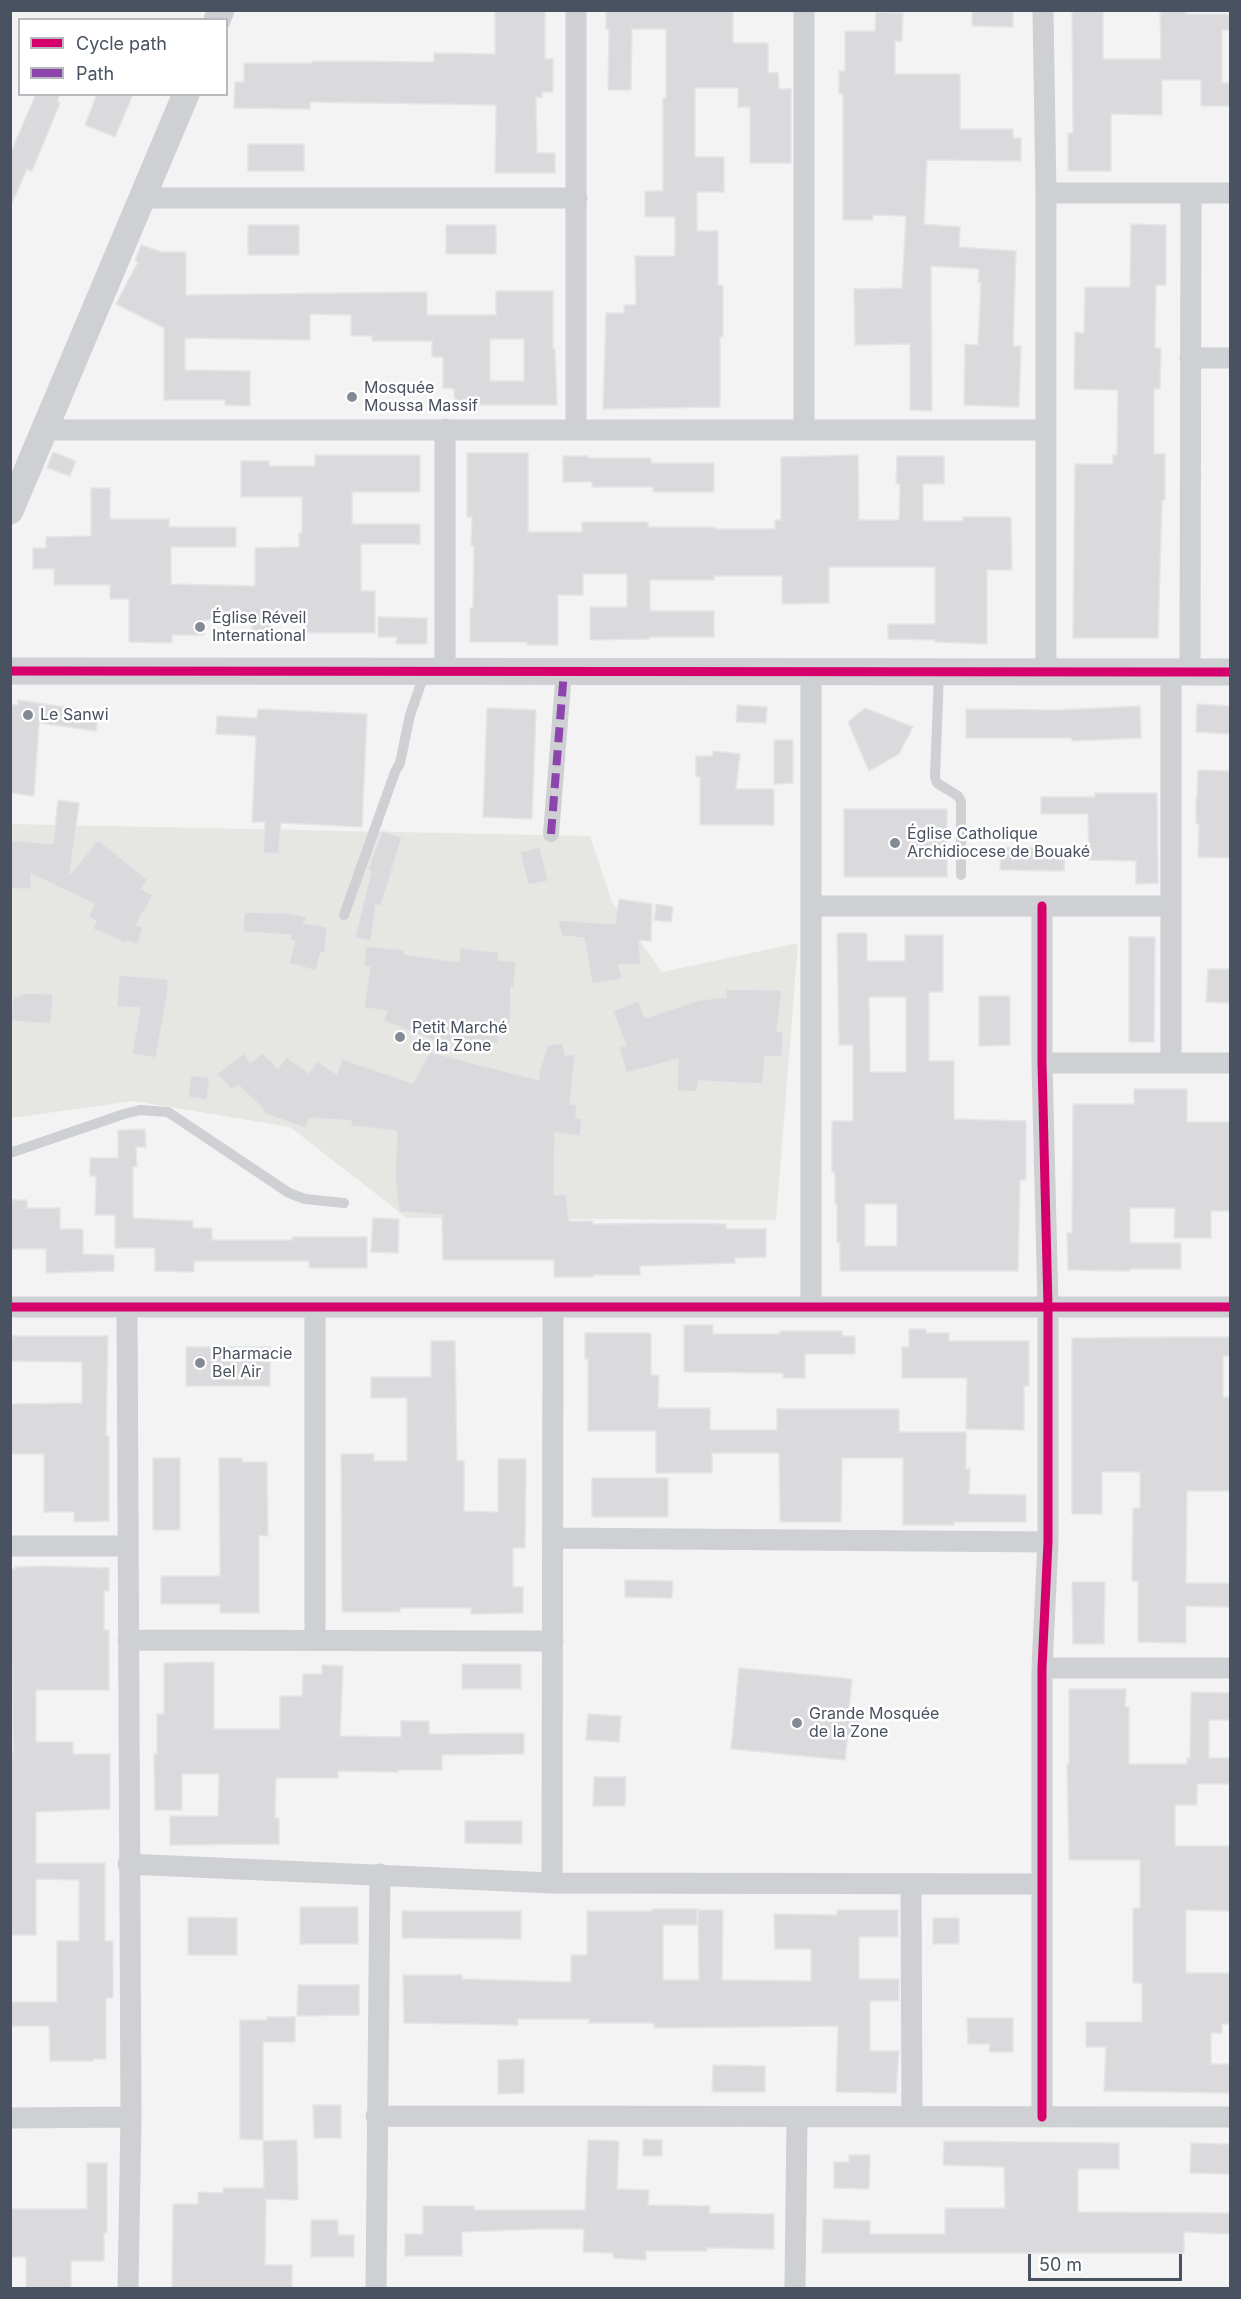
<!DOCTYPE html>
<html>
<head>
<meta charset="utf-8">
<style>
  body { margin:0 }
  #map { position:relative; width:1241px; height:2299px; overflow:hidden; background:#f3f3f3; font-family:Inter,sans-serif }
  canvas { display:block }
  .frame { position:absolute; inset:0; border:12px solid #495260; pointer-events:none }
  .legend { position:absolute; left:18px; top:18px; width:210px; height:78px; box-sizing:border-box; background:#fff; border:2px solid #b6babf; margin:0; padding:8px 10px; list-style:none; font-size:18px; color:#495260 }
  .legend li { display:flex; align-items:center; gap:12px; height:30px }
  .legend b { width:30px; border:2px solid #b6babf }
  .scale { position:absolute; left:1028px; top:2254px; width:154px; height:27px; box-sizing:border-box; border:3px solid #495260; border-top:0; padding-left:8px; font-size:18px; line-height:21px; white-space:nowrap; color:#495260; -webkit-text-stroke:4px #fff; paint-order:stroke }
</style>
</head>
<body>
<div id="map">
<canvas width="1241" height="2299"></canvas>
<div class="frame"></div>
<ul class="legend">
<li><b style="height:8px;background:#d6006c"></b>Cycle path</li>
<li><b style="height:8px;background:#8e44ad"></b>Path</li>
</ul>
<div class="scale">50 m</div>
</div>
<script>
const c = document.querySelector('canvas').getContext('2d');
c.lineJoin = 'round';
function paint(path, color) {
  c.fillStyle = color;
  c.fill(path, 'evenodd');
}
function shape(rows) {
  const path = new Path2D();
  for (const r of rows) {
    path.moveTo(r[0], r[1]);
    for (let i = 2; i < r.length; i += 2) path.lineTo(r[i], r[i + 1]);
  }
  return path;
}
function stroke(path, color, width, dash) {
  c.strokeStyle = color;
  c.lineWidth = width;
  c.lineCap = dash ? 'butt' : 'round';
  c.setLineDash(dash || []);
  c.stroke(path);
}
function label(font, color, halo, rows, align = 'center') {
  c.font = font + ' Inter,sans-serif';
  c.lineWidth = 5;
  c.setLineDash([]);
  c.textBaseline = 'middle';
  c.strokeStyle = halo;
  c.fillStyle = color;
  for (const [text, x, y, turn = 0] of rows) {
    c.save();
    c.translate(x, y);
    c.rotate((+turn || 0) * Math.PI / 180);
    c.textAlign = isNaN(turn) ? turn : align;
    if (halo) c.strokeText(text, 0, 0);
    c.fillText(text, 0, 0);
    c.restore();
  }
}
paint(shape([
  [10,824,590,836,612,902,662,972,798,943,776,1220,407,1218,290,1127,134,1101,11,1118]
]), '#e6e6e2');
const building = shape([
  [495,10,545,10,545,59,553,59,553,92,542,92,542,98,536,97,537,153,555,153,555,173,495,173,496,105,310,102,310,109,234,108,235,82,244,82,244,63,312,63,312,61,434,62,434,53,495,54,495,10],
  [606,10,733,10,733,43,768,43,768,73,778,72,779,89,791,89,791,163,750,163,750,107,738,107,738,88,695,88,695,157,724,157,724,192,697,192,697,231,718,231,718,285,723,285,723,337,720,337,720,407,603,409,606,313,624,313,624,305,636,305,635,256,675,256,675,217,645,217,645,191,663,191,663,98,666,98,666,29,632,29,631,90,608,90,609,29,606,29,606,10],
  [972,10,1013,10,1013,27,972,26,972,10],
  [1072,10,1103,10,1103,59,1161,59,1160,10,1186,10,1186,14,1230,14,1230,30,1222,30,1222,83,1230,83,1230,106,1201,106,1201,80,1162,80,1162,115,1111,114,1111,171,1068,171,1068,133,1073,133,1072,10],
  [876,12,903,13,902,41,895,41,895,74,960,74,960,129,1013,129,1013,138,1021,138,1021,161,927,160,924,224,960,227,959,247,1016,251,1013,346,1021,346,1019,407,964,405,965,344,978,345,981,283,978,282,979,269,931,266,932,411,910,410,910,344,855,345,854,289,902,288,906,216,873,215,873,220,843,220,843,94,839,94,839,71,845,71,845,31,875,31,876,12],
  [36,94,60,94,57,101,60,103,32,171,27,169,10,208,10,154,36,94],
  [97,94,133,94,115,137,85,125,97,94],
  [248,144,304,144,304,171,248,171,248,144],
  [1131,224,1166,225,1166,285,1156,285,1155,348,1161,348,1160,389,1154,389,1154,454,1165,454,1165,500,1162,500,1158,638,1073,638,1075,464,1113,464,1113,455,1117,455,1118,390,1074,389,1075,332,1084,333,1085,287,1130,287,1131,224],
  [248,225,299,225,299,255,248,255,248,225],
  [446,225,496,225,496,254,446,254,446,225],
  [141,245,162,252,186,252,186,295,427,292,427,315,496,315,496,291,553,291,553,349,555,349,557,405,472,405,472,408,455,409,454,389,443,388,443,357,432,357,432,341,372,341,372,336,351,336,351,315,310,314,310,340,185,338,185,370,250,371,250,406,225,405,225,400,164,400,164,328,116,304,138,262,135,261,141,245],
  [490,339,524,339,524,381,490,381,490,339],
  [53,452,76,461,70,476,47,468,53,452],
  [467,453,528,453,528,532,582,532,582,522,648,522,648,527,715,527,715,529,775,529,775,520,781,520,781,457,858,455,859,520,899,520,900,484,896,484,897,456,944,456,944,484,923,484,923,521,963,521,963,517,1011,517,1012,570,987,570,987,644,935,642,935,640,888,639,888,624,935,624,935,567,829,567,829,603,782,604,782,576,714,576,714,580,650,580,650,611,714,611,714,637,649,637,649,639,590,640,590,607,627,607,627,574,583,574,583,595,558,595,558,645,527,645,527,642,470,642,470,608,473,608,474,546,471,546,472,517,467,517,467,453],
  [315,455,420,455,420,492,352,492,352,524,420,524,420,544,361,544,361,591,375,591,375,633,306,633,306,620,271,620,272,638,252,638,252,620,204,620,204,635,172,635,172,643,129,642,129,599,110,599,110,585,54,585,54,569,33,569,33,548,46,548,46,537,91,536,91,488,110,488,110,519,169,519,169,527,236,527,236,547,171,547,171,584,255,586,255,548,299,547,299,533,302,533,302,497,241,497,241,461,269,461,269,466,315,466,315,455],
  [563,456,588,456,588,458,651,458,651,463,714,463,714,492,653,492,653,487,592,487,592,482,563,482,563,456],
  [378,617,427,618,427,644,396,644,397,637,378,637,378,617],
  [18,700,99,712,96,731,39,723,34,796,10,793,10,704,18,705,18,700],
  [1197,704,1230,706,1230,734,1196,732,1197,704],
  [737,705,767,707,766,723,736,722,737,705],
  [1140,706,1141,738,1072,741,1072,738,966,738,966,709,1058,710,1140,706],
  [487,708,536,710,532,819,483,817,487,708],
  [865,708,913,727,899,754,869,771,848,722,865,708],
  [258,709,367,714,362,827,281,823,279,854,263,853,265,822,252,822,256,736,216,734,217,716,257,718,258,709],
  [774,740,793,740,793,783,774,784,774,740],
  [713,751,740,754,736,789,774,789,774,825,700,825,700,777,696,777,696,756,713,756,713,751],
  [1198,770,1230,771,1230,858,1198,857,1199,824,1196,824,1196,797,1197,797,1198,770],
  [1095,793,1157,793,1158,883,1136,884,1136,861,1089,860,1088,814,1041,814,1041,797,1095,797,1095,793],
  [58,800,79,803,70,874,98,840,148,880,141,889,153,895,136,925,143,927,138,944,127,941,126,943,93,929,96,921,89,917,94,904,31,874,31,889,10,889,10,840,53,844,58,800],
  [844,809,947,809,947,877,844,877,844,809],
  [382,831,402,837,381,906,376,905,371,941,355,938,371,871,368,869,382,831],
  [540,847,548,881,528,885,520,852,540,847],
  [1001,847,1065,848,1064,871,1000,870,1001,847],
  [619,899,652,904,651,941,639,940,641,964,619,965,622,979,592,984,584,938,562,936,557,920,615,924,619,899],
  [656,904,673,907,671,922,654,920,656,904],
  [244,912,288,913,308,917,303,923,327,927,325,953,321,952,316,971,289,963,295,941,291,940,291,935,243,932,244,912],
  [837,933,867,933,867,961,905,961,905,935,943,935,943,992,929,992,929,1061,954,1061,954,1119,1026,1121,1026,1180,1020,1180,1018,1271,840,1271,840,1243,837,1243,837,1204,835,1204,835,1172,832,1172,832,1121,853,1121,853,1045,839,1045,837,933],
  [869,997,906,997,906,1072,870,1072,869,997],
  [865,1204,897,1204,897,1246,865,1246,865,1204],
  [1129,937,1155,937,1154,1042,1129,1042,1129,937],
  [366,946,405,950,405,954,459,962,460,948,499,952,498,960,516,962,514,987,511,987,510,1024,499,1023,498,1044,435,1041,383,1021,387,1011,364,1008,370,967,364,967,366,946],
  [1208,969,1230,969,1230,1003,1206,1002,1208,969],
  [119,975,168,979,168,991,156,1058,132,1054,140,1008,117,1007,119,975],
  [726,989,782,990,777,1031,783,1032,782,1057,765,1056,763,1084,698,1081,697,1092,677,1091,678,1059,626,1073,619,1047,626,1046,613,1011,638,1001,645,1018,699,1000,726,997,726,989],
  [21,993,53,994,51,1024,11,1021,13,996,20,996,21,993],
  [979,996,1010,996,1010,1045,979,1046,979,996],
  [563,1043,565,1055,575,1054,570,1104,577,1105,576,1118,582,1119,580,1136,555,1133,554,1195,566,1194,569,1221,593,1221,593,1224,691,1223,726,1224,726,1229,766,1229,766,1257,735,1258,735,1263,640,1266,640,1275,593,1275,593,1277,554,1277,554,1260,443,1260,442,1215,399,1212,395,1177,397,1131,351,1126,351,1121,310,1118,305,1128,263,1113,264,1110,238,1085,232,1090,217,1074,244,1053,250,1063,262,1053,278,1068,286,1057,309,1073,317,1061,337,1074,342,1059,413,1083,430,1052,539,1080,539,1072,548,1045,563,1043],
  [191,1075,210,1078,207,1100,188,1097,191,1075],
  [1134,1089,1187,1089,1187,1122,1230,1122,1230,1211,1211,1211,1211,1238,1174,1238,1175,1208,1130,1208,1130,1243,1181,1243,1181,1269,1130,1269,1130,1271,1068,1270,1067,1233,1072,1233,1073,1104,1134,1104,1134,1089],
  [145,1129,146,1147,136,1147,137,1166,133,1167,133,1218,193,1221,193,1228,212,1228,212,1240,292,1240,292,1237,367,1237,367,1268,309,1268,309,1261,194,1261,194,1272,155,1271,155,1248,115,1248,115,1215,95,1215,96,1176,90,1176,90,1158,118,1158,118,1130,145,1129],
  [10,1200,27,1200,27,1208,60,1208,60,1229,83,1229,83,1254,114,1255,114,1271,46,1273,46,1249,10,1249,10,1200],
  [373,1218,399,1219,398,1253,371,1252,373,1218],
  [684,1325,713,1325,713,1334,780,1334,780,1331,842,1331,842,1336,855,1336,855,1354,805,1354,805,1378,783,1378,783,1373,684,1372,684,1325],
  [909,1329,926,1329,926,1333,949,1333,949,1341,1029,1341,1029,1386,1024,1386,1024,1430,966,1429,967,1378,902,1378,902,1347,909,1347,909,1329],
  [585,1333,651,1333,651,1375,659,1375,658,1408,710,1408,710,1430,777,1430,777,1409,899,1409,899,1432,966,1432,966,1469,970,1469,969,1494,1026,1495,1026,1522,954,1522,954,1525,903,1525,903,1458,842,1458,841,1522,780,1522,779,1453,712,1453,712,1473,656,1473,656,1431,588,1431,588,1359,585,1359,585,1333],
  [10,1336,108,1336,106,1436,109,1436,109,1521,74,1522,74,1512,44,1512,44,1454,10,1454,10,1404,82,1403,82,1362,10,1361,10,1336],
  [1194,1337,1230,1337,1230,1356,1223,1356,1223,1397,1230,1397,1230,1491,1187,1491,1186,1583,1230,1583,1230,1607,1186,1606,1186,1643,1138,1642,1138,1581,1132,1581,1133,1508,1140,1508,1140,1472,1102,1472,1102,1514,1072,1514,1072,1338,1194,1337],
  [431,1341,455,1341,457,1461,464,1461,464,1511,498,1512,498,1459,526,1459,525,1548,513,1548,513,1587,523,1587,523,1613,471,1614,471,1608,400,1608,400,1612,342,1612,341,1454,374,1454,374,1461,407,1461,407,1398,371,1398,371,1377,431,1377,431,1341],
  [186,1347,270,1347,270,1386,186,1386,186,1347],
  [153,1458,180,1458,180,1530,153,1530,153,1458],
  [219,1458,242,1458,242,1462,267,1462,268,1536,259,1535,259,1613,220,1613,220,1604,161,1604,161,1576,220,1576,219,1458],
  [592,1478,668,1478,668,1517,592,1517,592,1478],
  [42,1566,109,1568,109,1591,104,1591,104,1630,109,1630,109,1690,36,1690,36,1742,73,1742,73,1754,110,1754,110,1809,36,1812,36,1863,105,1863,105,1941,113,1941,113,1998,106,1998,106,2059,93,2059,93,2061,50,2061,49,2026,11,2026,11,2002,57,2002,57,1941,79,1941,79,1880,36,1879,36,1935,10,1935,10,1753,13,1753,10,1569,15,1569,15,1567,42,1566],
  [625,1580,673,1581,672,1598,625,1597,625,1580],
  [1072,1582,1105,1582,1104,1644,1073,1644,1072,1582],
  [214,1662,214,1729,280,1729,280,1696,302,1696,303,1674,322,1674,322,1665,343,1666,340,1736,401,1737,401,1721,429,1721,429,1734,524,1733,524,1754,442,1755,442,1770,398,1770,398,1772,338,1771,338,1778,276,1778,275,1818,279,1818,279,1844,170,1845,170,1816,218,1816,219,1774,182,1774,182,1810,155,1810,154,1754,157,1754,157,1714,164,1714,164,1663,214,1662],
  [462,1664,521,1664,521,1689,462,1689,462,1664],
  [739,1668,852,1679,849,1710,862,1711,859,1736,848,1735,845,1760,731,1749,739,1668],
  [1069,1689,1126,1689,1125,1707,1129,1707,1129,1764,1187,1764,1187,1758,1190,1758,1191,1692,1230,1693,1230,1720,1209,1720,1209,1758,1230,1758,1230,1784,1197,1784,1197,1805,1175,1805,1175,1846,1230,1846,1230,1911,1186,1910,1186,1973,1230,1973,1230,2024,1222,2024,1222,2033,1211,2033,1211,2064,1230,2064,1230,2093,1104,2091,1106,2047,1086,2047,1086,2022,1142,2022,1142,1983,1133,1983,1133,1908,1140,1908,1140,1860,1069,1860,1067,1764,1069,1764,1069,1689],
  [588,1714,621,1716,619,1742,586,1740,588,1714],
  [594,1777,626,1777,625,1806,593,1806,594,1777],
  [465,1821,522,1821,522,1844,465,1843,465,1821],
  [300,1907,358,1907,358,1944,300,1944,300,1907],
  [652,1909,697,1909,697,1925,663,1925,663,1980,699,1980,698,1910,723,1910,722,1980,811,1981,811,1949,775,1949,774,1914,837,1915,837,1910,898,1910,898,1937,859,1937,859,1979,899,1979,899,2001,870,2001,870,2051,899,2051,896,2093,836,2092,838,2026,654,2028,654,2023,589,2023,589,2019,518,2019,518,2025,404,2023,403,1975,462,1975,462,1979,571,1982,571,1955,587,1955,587,1911,652,1911,652,1909],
  [402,1911,521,1911,521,1939,402,1938,402,1911],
  [188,1917,237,1918,237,1955,188,1955,188,1917],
  [933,1918,959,1918,959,1944,933,1944,933,1918],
  [298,1985,359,1985,359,2015,297,2016,298,1985],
  [267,2017,295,2017,295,2042,263,2042,263,2140,240,2139,240,2020,267,2020,267,2017],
  [967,2018,1013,2018,1013,2052,989,2052,990,2044,968,2044,967,2018],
  [524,2059,524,2093,498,2094,498,2060,524,2059],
  [713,2065,765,2066,765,2092,712,2092,713,2065],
  [313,2105,341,2105,341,2138,314,2138,313,2105],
  [643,2139,662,2140,662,2156,643,2156,643,2139],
  [297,2140,298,2200,266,2199,265,2265,292,2265,292,2289,172,2289,173,2204,198,2204,198,2192,223,2193,223,2188,264,2188,263,2141,297,2140],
  [588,2140,619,2141,617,2189,649,2190,648,2205,710,2206,709,2213,774,2214,774,2249,707,2248,707,2251,646,2251,646,2260,613,2258,613,2253,583,2252,584,2229,540,2229,462,2232,462,2256,405,2256,405,2234,423,2234,423,2206,474,2206,474,2210,585,2210,588,2140],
  [944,2141,1119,2143,1119,2169,1078,2169,1078,2212,1230,2213,1230,2234,1184,2232,1184,2253,822,2253,823,2219,870,2221,870,2234,945,2234,945,2208,1005,2208,1004,2167,943,2165,944,2141],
  [1191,2143,1230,2144,1230,2174,1190,2173,1191,2143],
  [849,2155,870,2155,869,2189,834,2188,834,2162,849,2162,849,2155],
  [87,2163,107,2163,107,2233,104,2233,104,2261,71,2261,71,2288,26,2289,26,2257,10,2257,10,2209,87,2209,87,2163],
  [311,2220,338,2220,338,2235,354,2235,354,2257,311,2257,311,2220]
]);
paint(building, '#dadadc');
stroke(building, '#e4e5e6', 1.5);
stroke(shape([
  [939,673,935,777,937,783,958,796,961,801,961,875],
  [344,915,395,772,400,763,410,715,425,672],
  [10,1153,124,1114,140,1110,168,1112,289,1193,305,1199,344,1203]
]), '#ced0d3', 10);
stroke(shape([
  [551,834,564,671]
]), '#ced0d3', 16);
stroke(shape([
  [576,10,576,430],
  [1043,10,1046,193,1046,671],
  [1046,193,1230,193],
  [142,198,577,198],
  [1190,358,1230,358],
  [45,430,1046,430],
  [804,430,804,10],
  [445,671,445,429],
  [1190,672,1191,193],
  [811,906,1171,906],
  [1042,1063,1230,1063],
  [1171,1063,1171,671],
  [10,1307,1230,1307],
  [127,1307,131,2117,128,2288],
  [811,1307,811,671],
  [553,1538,1048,1542],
  [10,1546,128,1546],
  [128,1640,553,1641],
  [315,1640,315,1307],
  [1042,1668,1230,1668],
  [128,1864,552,1883,1042,1884],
  [552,1883,553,1307],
  [911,1884,912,2117],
  [376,2116,1230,2117],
  [1042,2117,1042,1668,1048,1542,1048,1307,1042,1063,1042,906],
  [10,2118,131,2117],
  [376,2288,380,1874],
  [795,2288,797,2117]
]), '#ced0d3', 21);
stroke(shape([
  [217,20,221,10],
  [10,511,186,94],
  [10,671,1230,672]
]), '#ced0d3', 27);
stroke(shape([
  [551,834,564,671]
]), '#8e44ad', 8, [15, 8]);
stroke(shape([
  [10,671,1230,672],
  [10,1307,1230,1307],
  [1042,2117,1042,1668,1048,1542,1048,1307,1042,1063,1042,906]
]), '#d6006c', 9);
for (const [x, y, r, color] of [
  [352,397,6,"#848a93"],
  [200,627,6,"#848a93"],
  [28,715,6,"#848a93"],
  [895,843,6,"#848a93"],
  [400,1037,6,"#848a93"],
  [200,1363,6,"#848a93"],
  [797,1723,6,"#848a93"]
]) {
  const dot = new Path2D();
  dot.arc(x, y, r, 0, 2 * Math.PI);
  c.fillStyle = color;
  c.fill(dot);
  stroke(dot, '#fff', 2);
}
label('16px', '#495260', '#fff', [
  ["Mosquée",364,388],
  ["Moussa Massif",364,406],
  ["Église Réveil",212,618],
  ["International",212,636],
  ["Le Sanwi",40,715],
  ["Église Catholique",907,834],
  ["Archidiocese de Bouaké",907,852],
  ["Petit Marché",412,1028],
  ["de la Zone",412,1046],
  ["Pharmacie",212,1354],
  ["Bel Air",212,1372],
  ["Grande Mosquée",809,1714],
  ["de la Zone",809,1732]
], 'left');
</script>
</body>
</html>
